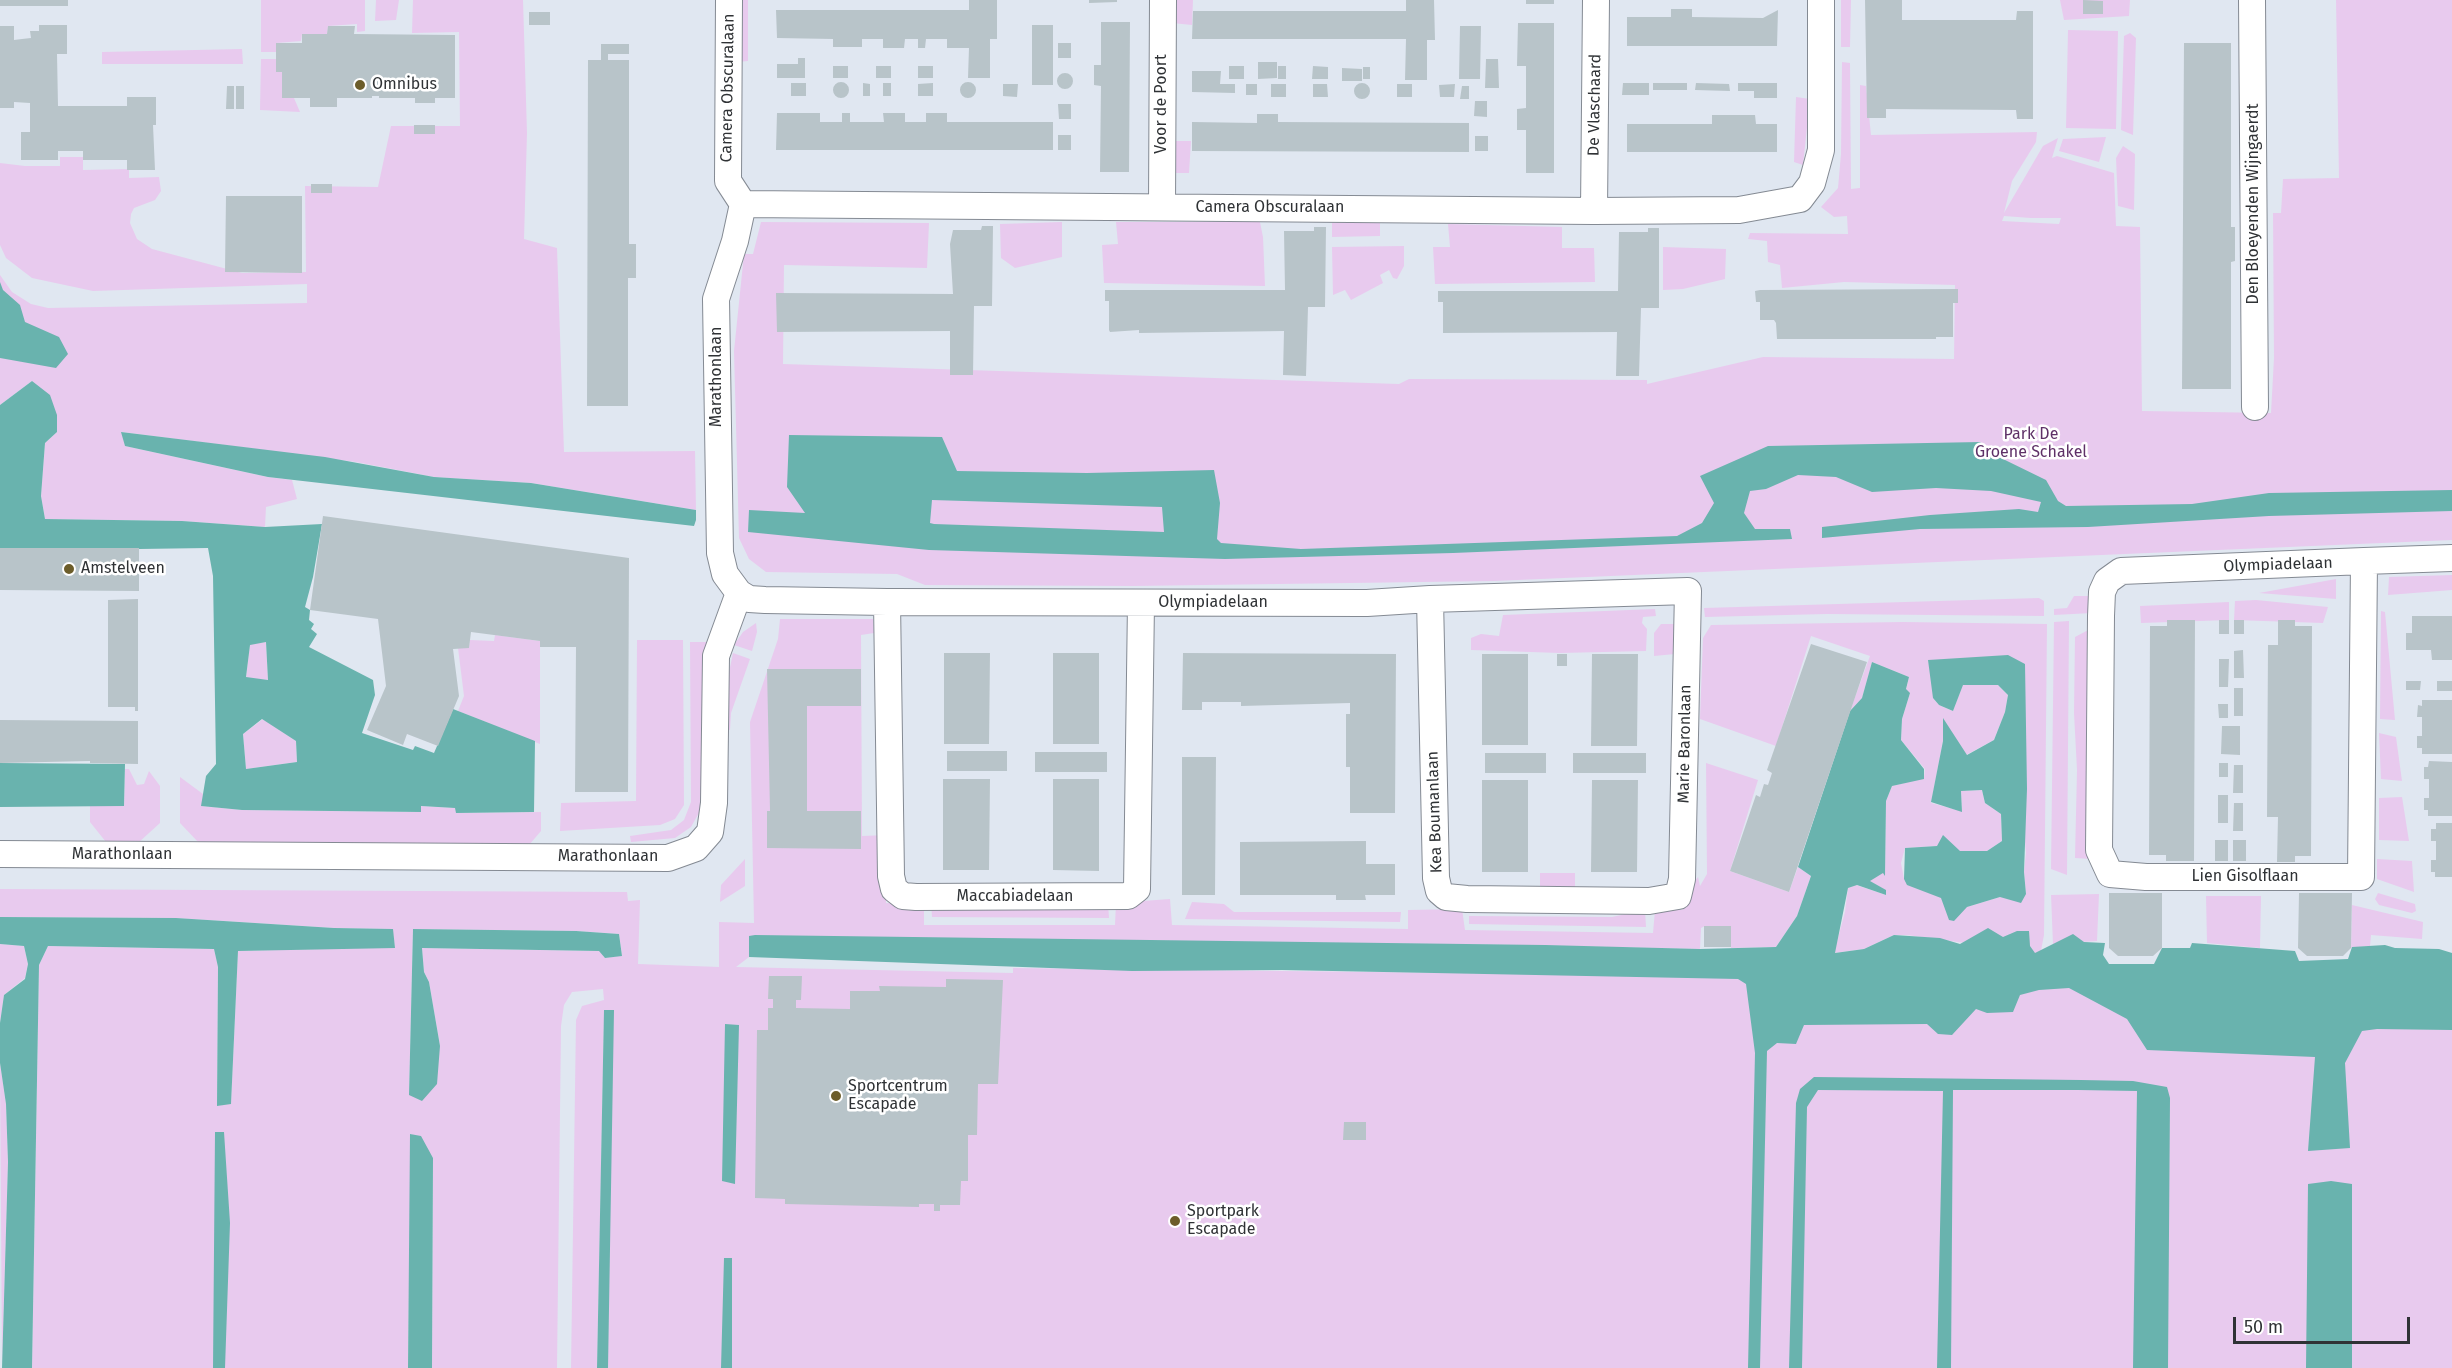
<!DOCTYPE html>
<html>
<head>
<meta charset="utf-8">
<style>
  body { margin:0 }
  #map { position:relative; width:2452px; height:1368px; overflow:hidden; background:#e0e7f1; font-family:"Fira Sans",sans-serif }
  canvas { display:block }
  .scale { position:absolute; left:2233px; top:1317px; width:177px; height:27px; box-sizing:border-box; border:3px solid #2f3235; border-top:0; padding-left:8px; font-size:18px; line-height:21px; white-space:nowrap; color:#2f3235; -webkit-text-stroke:4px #fff; paint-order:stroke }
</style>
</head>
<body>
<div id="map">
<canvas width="2452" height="1368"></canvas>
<div class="scale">50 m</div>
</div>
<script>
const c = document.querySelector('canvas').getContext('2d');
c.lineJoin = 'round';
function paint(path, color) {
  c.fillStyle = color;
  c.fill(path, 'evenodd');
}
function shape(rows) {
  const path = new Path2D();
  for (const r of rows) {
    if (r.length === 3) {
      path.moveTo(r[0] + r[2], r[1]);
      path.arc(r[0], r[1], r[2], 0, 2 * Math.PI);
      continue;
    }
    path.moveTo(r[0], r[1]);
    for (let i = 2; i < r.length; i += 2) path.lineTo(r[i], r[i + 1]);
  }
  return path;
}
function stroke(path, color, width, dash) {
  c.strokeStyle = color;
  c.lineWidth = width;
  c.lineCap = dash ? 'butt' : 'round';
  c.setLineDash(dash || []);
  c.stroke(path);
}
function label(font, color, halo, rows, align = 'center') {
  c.font = font + ' "Fira Sans",sans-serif';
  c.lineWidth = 5;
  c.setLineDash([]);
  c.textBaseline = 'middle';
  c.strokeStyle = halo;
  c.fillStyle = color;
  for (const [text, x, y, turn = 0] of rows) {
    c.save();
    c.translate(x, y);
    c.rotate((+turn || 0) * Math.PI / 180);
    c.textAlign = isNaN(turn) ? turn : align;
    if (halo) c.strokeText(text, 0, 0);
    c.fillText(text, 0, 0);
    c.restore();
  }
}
paint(shape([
  [261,0,365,0,365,31,357,32,357,24,328,26,327,34,302,34,301,41,276,43,276,52,261,52],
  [376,0,399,0,396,20,375,21],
  [413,0,523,0,527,133,524,239,557,248,564,452,695,451,696,510,531,483,434,477,356,462,122,432,125,446,268,477,292,480,297,499,266,507,265,527,182,521,45,519,41,496,45,443,57,432,32,381,0,405,0,275,12,292,31,304,48,308,307,303,307,284,93,291,32,278,6,258,0,245,0,163,25,166,60,166,60,157,83,157,83,170,129,169,129,178,159,177,161,191,155,200,134,208,131,214,130,223,137,239,152,249,242,273,306,272,305,186,378,187,391,126,460,126,459,32,412,33],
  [736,0,748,0,748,61,737,62],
  [1173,0,1193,0,1192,25,1172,23],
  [1841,0,1851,0,1850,47,1841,47],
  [2060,0,2130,0,2129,16,2064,20],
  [2336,0,2452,0,2452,540,1494,581,1133,586,925,585,897,574,766,572,749,559,739,538,734,351,744,254,753,254,761,222,929,223,927,268,784,265,783,364,1399,384,1409,379,1647,380,1647,384,1763,357,1954,359,1955,285,1844,282,1782,288,1780,265,1768,262,1767,241,1748,239,1750,233,1848,234,1847,216,1834,217,1821,207,1838,188,1841,154,1842,62,1850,63,1851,189,1860,188,1860,85,1866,86,1871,135,2037,132,2036,142,2012,181,2004,213,2043,146,2058,138,2052,158,2057,156,2114,173,2116,226,2140,227,2142,411,2271,413,2274,358,2273,213,2281,213,2283,179,2339,178],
  [2004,216,2031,218,2061,218,2059,224,2002,221],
  [2068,30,2118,31,2116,129,2066,128],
  [2130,33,2136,38,2133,135,2121,130,2124,36],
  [242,49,243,64,102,64,102,52],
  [261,59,276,59,276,72,282,72,282,98,294,98,300,112,260,110],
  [1796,97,1810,99,1803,165,1794,162],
  [2106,137,2099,162,2059,151,2063,139],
  [1171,141,1191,141,1189,173,1171,173],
  [2123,146,2135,154,2134,210,2118,206,2116,158],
  [1062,222,1062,257,1015,268,1001,258,1000,224],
  [1116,222,1260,222,1263,237,1265,286,1104,283,1102,245,1118,244],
  [1380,222,1380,236,1332,237,1332,223],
  [1448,224,1562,227,1562,248,1594,248,1595,282,1435,284,1433,247,1450,247],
  [1404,246,1404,266,1397,279,1393,278,1389,270,1380,275,1383,283,1351,300,1345,290,1333,295,1332,247],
  [1663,247,1726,249,1725,279,1683,289,1663,290],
  [2452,575,2452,590,2388,595,2389,577],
  [2336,579,2336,599,2259,593],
  [2074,596,2088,596,2093,601,2092,613,2054,615,2054,609,2067,608],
  [2039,598,2044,601,2044,616,1827,614,1705,617,1704,608],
  [2256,600,2328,607,2323,623,2234,620,2235,601],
  [2229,602,2229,620,2141,623,2140,606],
  [1655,609,1656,616,1643,617,1642,623,1647,629,1646,651,1560,653,1471,650,1471,638,1481,634,1499,636,1503,615],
  [2381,611,2385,612,2395,720,2380,719],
  [780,619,873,619,874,633,861,635,862,836,887,835,886,903,924,905,924,925,1115,925,1116,903,1170,899,1172,925,1408,929,1408,910,1462,909,1465,930,1653,933,1655,910,1682,910,1691,901,1693,883,1698,877,1700,886,1707,874,1706,763,1758,780,1730,871,1789,892,1798,867,1811,876,1797,916,1776,947,1731,948,1731,926,1705,926,1701,928,1700,949,1519,945,752,936,749,957,736,967,1013,973,1013,968,1732,976,2452,992,2452,1368,606,1368,609,1074,604,1022,597,1368,571,1368,576,1020,582,1006,604,1000,603,989,572,992,564,1005,561,1026,557,1368,432,1368,433,1158,411,1134,408,1368,32,1368,39,965,48,946,214,949,218,967,217,1106,231,1103,238,951,395,947,392,929,334,928,176,918,0,917,0,889,627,892,628,901,640,900,638,964,719,967,719,922,754,923,750,722,778,639],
  [413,929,576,931,619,934,622,955,605,958,600,951,422,948,424,972,429,982,440,1046,409,1095],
  [2069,621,2067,875,2051,869,2054,622],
  [1903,622,2047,624,2044,935,2040,956,2031,952,1907,935,1894,935,1864,949,1834,953,1845,912,1848,888,1856,885,1886,895,1885,890,1869,881,1883,872,1885,874,1886,801,1892,786,1924,778,1925,769,1901,740,1902,719,1910,693,1906,690,1909,677,1872,662,1862,698,1850,711,1870,656,1811,636,1776,746,1700,719,1703,638,1711,625],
  [2008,655,2026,853,2024,872,2026,894,2000,897,1967,907,1904,879,1901,863,1905,848,1937,846,1960,851,1987,851,2002,841,2001,814,1985,803,1982,790,1961,791,1962,811,1931,803,1943,741,1943,719,1966,755,1994,740,2005,712,2008,695,1998,685,1963,684,1953,711,1939,705,1933,698],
  [756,623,757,632,752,651,734,645,743,632],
  [1661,624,1674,624,1675,654,1654,656,1654,633],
  [2092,628,2091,859,2075,858,2077,770,2074,713,2075,637],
  [495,635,540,641,540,744,458,711,464,696,458,648,469,647,470,640,494,641],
  [637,640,683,640,684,805,675,819,660,825,560,831,561,803,636,801],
  [266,642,268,680,246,678,250,644],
  [690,642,707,642,702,696,704,804,691,827,675,838,631,842,630,836,671,830,684,820,691,802],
  [733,653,750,659,731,713,730,730,726,729,727,682],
  [263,719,296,741,297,762,246,769,243,734],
  [2379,733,2396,737,2402,781,2381,779],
  [125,769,129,769,137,785,144,784,149,771,160,786,160,823,138,843,106,842,90,822,90,806,124,806],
  [180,777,203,794,202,806,242,810,421,812,420,806,456,808,456,813,541,812,541,831,529,845,199,843,180,823],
  [2402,797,2409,841,2379,840,2379,798],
  [745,859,745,886,720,902,721,885],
  [2377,859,2412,861,2414,892,2377,879],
  [1540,873,1575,873,1575,890,1540,890],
  [2378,893,2415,904,2416,911,2412,913,2379,905,2375,899],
  [2099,894,2097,941,2053,944,2051,895],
  [2206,896,2261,896,2260,948,2207,943],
  [1192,902,1224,904,1234,912,1401,912,1400,922,1185,919],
  [931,903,1108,903,1109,918,932,917],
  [2352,905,2423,922,2422,939,2371,935,2370,946,2351,948],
  [1645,910,1646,927,1469,924,1469,916,1612,917],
  [0,944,24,946,28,964,25,978,4,995,0,1023],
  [0,1063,6,1104,8,1162,2,1368]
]), '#e8caee');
paint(shape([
  [0,282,3,290,20,305,25,322,59,337,68,354,56,368,0,358],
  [32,381,50,395,57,415,57,432,45,443,41,496,45,519,182,521,265,527,322,524,313,577,305,607,310,610,309,620,314,624,311,629,317,634,309,647,373,680,375,695,362,733,413,750,415,746,434,753,453,709,535,741,534,812,456,813,455,808,421,806,421,812,242,810,201,806,206,776,216,764,213,576,208,548,0,551,0,405],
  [266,642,268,680,246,677,250,645],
  [262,719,296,741,297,762,246,769,243,734],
  [121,432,325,457,434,477,531,483,696,510,696,520,694,526,268,477,125,446],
  [789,435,942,437,957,471,1087,473,1214,470,1220,503,1217,539,1221,543,1301,549,1677,536,1702,523,1714,503,1700,476,1768,446,1980,442,2003,459,2046,480,2058,501,2066,506,2192,504,2269,493,2452,490,2452,511,2269,516,2088,527,1920,529,1822,538,1822,527,1930,515,2019,509,2038,512,2041,502,1991,491,1936,488,1872,492,1836,477,1798,475,1766,489,1750,491,1744,513,1755,529,1790,529,1792,539,1453,553,1225,559,929,550,748,532,749,510,805,513,787,487],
  [932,500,1162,507,1164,532,934,524,930,523],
  [2008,655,2025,664,2027,789,2024,872,2026,894,2021,903,2000,897,1967,907,1954,921,1949,920,1941,898,1907,885,1904,879,1905,848,1937,846,1943,835,1960,851,1987,851,2002,841,2001,814,1985,803,1982,790,1961,791,1962,812,1931,802,1943,741,1943,718,1967,755,1994,740,2005,712,2008,695,1998,685,1963,685,1953,711,1939,705,1933,698,1928,660],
  [1872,662,1909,677,1906,689,1910,693,1902,719,1901,740,1924,769,1924,779,1892,786,1886,801,1885,876,1883,873,1870,881,1886,890,1886,895,1857,885,1848,888,1835,953,1864,949,1894,935,1940,938,1960,944,1988,928,2003,937,2017,931,2029,931,2030,946,2035,953,2073,934,2084,942,2105,943,2103,955,2109,964,2154,964,2162,948,2190,948,2192,943,2295,951,2299,961,2348,959,2352,947,2385,945,2395,948,2439,949,2452,953,2452,1030,2377,1029,2362,1031,2345,1063,2350,1148,2308,1151,2315,1057,2147,1050,2127,1019,2069,988,2039,990,2020,995,2013,1012,1987,1013,1976,1009,1952,1035,1938,1034,1927,1024,1804,1025,1796,1044,1777,1043,1767,1051,1760,1368,1748,1368,1755,1053,1746,984,1738,979,1282,970,1132,971,749,957,749,936,755,935,1545,945,1700,949,1776,947,1797,916,1811,876,1798,867,1850,711,1862,698],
  [0,763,125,764,124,806,0,807],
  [0,917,176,918,334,928,393,929,395,948,238,951,231,1104,217,1106,218,967,214,949,48,946,39,965,32,1368,2,1368,8,1162,6,1104,0,1063,0,1023,4,995,25,979,28,964,24,946,0,944],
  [413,929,576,931,619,934,622,956,605,958,599,951,422,948,424,972,429,982,440,1046,437,1084,422,1101,409,1095],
  [604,1010,614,1010,608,1368,597,1368],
  [725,1024,739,1025,735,1184,722,1181],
  [1814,1077,2081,1080,2133,1081,2167,1087,2170,1098,2168,1368,2133,1368,2137,1091,2078,1090,1953,1090,1951,1368,1937,1368,1943,1091,1818,1090,1807,1107,1802,1368,1789,1368,1796,1103,1800,1089],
  [215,1132,224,1132,230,1223,225,1368,213,1368],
  [410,1134,421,1136,433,1158,432,1368,408,1368],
  [2331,1181,2352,1184,2352,1368,2306,1368,2308,1184],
  [724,1258,732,1258,732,1368,721,1368]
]), '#69b3ae');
paint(shape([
  [0,0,68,0,68,6,0,6],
  [969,0,997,0,997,39,990,39,990,78,968,78,969,48,947,48,947,39,926,39,925,48,918,48,918,39,905,39,904,48,883,48,883,39,862,39,862,47,833,47,833,39,777,38,776,10,969,10],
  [1089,0,1117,0,1117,2,1089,3],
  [1406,0,1434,0,1435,40,1427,40,1427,80,1405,80,1406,39,1192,39,1193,11,1406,11],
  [1526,0,1554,0,1554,4,1526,4],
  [1865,0,1902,0,1902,20,2016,20,2017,11,2033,11,2033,119,2017,119,2016,110,1886,109,1886,118,1867,118],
  [2083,0,2103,1,2103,14,2083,14],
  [1671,9,1692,9,1692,17,1763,18,1778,10,1777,46,1627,46,1627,17,1671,17],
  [529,12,550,12,550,25,529,25],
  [1101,22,1130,22,1129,172,1100,172,1101,86,1094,85,1094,65,1101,65],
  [1518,23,1554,23,1554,173,1526,173,1526,130,1517,130,1517,109,1526,108,1526,66,1517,66],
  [39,25,67,25,67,54,57,54,58,106,127,106,127,97,156,97,156,125,153,125,155,170,127,170,127,160,83,160,83,151,58,151,58,160,21,160,21,132,30,132,30,103,14,102,14,108,0,108,0,26,14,26,14,40,22,39,31,38,30,31,39,31],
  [1032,25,1053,25,1053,85,1032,85],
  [328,26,355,26,354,34,455,35,455,98,435,98,435,103,415,103,415,98,379,98,379,96,372,96,372,98,337,98,337,107,310,107,310,98,282,98,282,72,276,72,276,43,302,43,302,34,327,34],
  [1460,26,1481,26,1480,79,1459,79],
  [1058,43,1071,43,1071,58,1058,58],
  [2184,43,2231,43,2231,227,2235,227,2235,261,2231,262,2231,389,2182,389],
  [601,44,629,44,629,54,608,54,608,60,629,60,629,244,636,244,636,278,628,278,628,406,587,406,588,60,601,60],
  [798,58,805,58,805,78,777,78,777,64,798,64],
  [1486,59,1498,59,1499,88,1485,88],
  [1258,62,1277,62,1277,78,1258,79],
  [833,66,848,66,848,78,833,78],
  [876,66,891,66,891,78,876,78],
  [918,66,933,66,933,78,918,78],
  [1229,66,1244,66,1244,79,1229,79],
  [1278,66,1286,66,1286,79,1278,79],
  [1313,66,1328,67,1328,79,1312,79],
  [1363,67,1370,67,1370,79,1363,79],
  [1342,68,1362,69,1362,81,1342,81],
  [1192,71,1221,71,1220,84,1235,84,1235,93,1192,92],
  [1065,81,8],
  [841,90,8],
  [968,90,8],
  [791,83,806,83,806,96,791,96],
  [863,83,870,84,870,96,863,96],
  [883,83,891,83,891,96,883,96],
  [933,83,933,96,918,96,918,84],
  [1623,83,1649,83,1649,95,1622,95],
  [1653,83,1687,83,1687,90,1653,90],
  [1696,83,1729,84,1730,91,1695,90],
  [1738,83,1777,83,1777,98,1754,98,1754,91,1738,91],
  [1362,91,8],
  [1003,84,1018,84,1017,97,1003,96],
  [1246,84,1257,84,1257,95,1246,95],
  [1271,84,1286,84,1286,97,1271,97],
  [1313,84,1327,84,1328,97,1313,97],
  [1397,84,1412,84,1412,97,1397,97],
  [1455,84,1454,97,1440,97,1439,85],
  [227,86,234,86,234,109,226,109],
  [236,86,244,86,244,109,236,109],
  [1462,86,1469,86,1469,99,1460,99],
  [1475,101,1487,101,1487,117,1474,116],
  [1058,104,1071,104,1071,119,1059,119],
  [777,113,820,113,820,122,842,122,842,113,850,113,850,122,884,122,883,113,905,113,905,122,926,122,926,113,947,113,947,122,1053,122,1053,150,776,150],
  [1257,114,1278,114,1278,122,1469,123,1469,152,1192,151,1192,122,1257,123],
  [1712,115,1755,115,1756,124,1777,124,1777,152,1627,152,1627,124,1712,124],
  [414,125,435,125,435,134,414,134],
  [1058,135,1071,135,1071,150,1058,150],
  [1475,136,1488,136,1488,151,1475,151],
  [311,184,332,184,332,193,311,193],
  [226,196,302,196,302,273,225,272],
  [982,226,993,226,992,306,974,306,973,375,950,375,950,331,777,332,776,293,953,294,950,244,953,230,981,230],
  [1314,227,1326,227,1325,307,1308,307,1306,376,1283,375,1284,331,1139,333,1139,330,1110,332,1109,330,1109,301,1105,301,1105,290,1285,290,1284,231,1314,231],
  [1648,228,1659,228,1659,308,1641,308,1639,376,1616,376,1617,332,1443,333,1443,302,1438,302,1438,291,1618,291,1619,232,1648,232],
  [1958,289,1958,303,1953,303,1953,337,1936,337,1936,339,1777,339,1776,323,1774,320,1760,320,1760,302,1756,302,1755,291,1760,290],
  [323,516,629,558,628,792,575,792,576,647,540,647,540,641,471,632,469,648,453,649,459,696,438,746,407,734,403,745,367,730,386,686,378,619,310,610],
  [0,548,139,548,139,591,0,590],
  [138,599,138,711,135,711,135,707,108,707,108,600],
  [2412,616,2452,616,2452,660,2432,660,2431,650,2406,650,2406,633,2412,633],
  [2167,620,2195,620,2194,861,2166,861,2166,855,2149,855,2150,626,2167,626],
  [2219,620,2229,620,2229,634,2219,634],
  [2234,620,2244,620,2244,634,2234,634],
  [2278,620,2295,620,2295,626,2312,626,2311,856,2295,856,2295,862,2277,862,2278,817,2267,817,2268,645,2278,645],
  [1811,644,1867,662,1789,892,1730,871,1756,795,1760,797,1764,784,1768,785,1772,773,1767,770],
  [2243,650,2244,678,2234,678,2234,651],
  [944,653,990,653,989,744,944,744],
  [1053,653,1099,653,1099,744,1053,744],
  [1183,653,1396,654,1395,813,1350,813,1350,767,1346,767,1346,714,1350,714,1350,703,1241,706,1241,702,1202,702,1202,710,1182,710],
  [1482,654,1528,654,1528,745,1482,745],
  [1557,654,1567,654,1567,666,1557,666],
  [1592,654,1638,654,1637,746,1591,746],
  [2219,659,2229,659,2228,687,2219,687],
  [767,669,861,669,861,706,807,706,807,811,861,811,861,849,767,848,767,811,770,811],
  [2406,681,2421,681,2420,690,2406,690],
  [2437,681,2452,681,2452,691,2437,691],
  [2234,688,2243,688,2243,716,2234,716],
  [2422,700,2452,700,2452,754,2422,754,2422,748,2417,748,2417,736,2422,736,2422,717,2417,717,2418,705,2422,706],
  [2218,704,2228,704,2228,718,2219,718],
  [0,720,138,721,138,764,90,763,90,761,0,763],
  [2222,726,2240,726,2240,755,2221,754],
  [947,751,1007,751,1007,771,947,771],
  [1035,752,1107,752,1107,772,1035,772],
  [1485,753,1546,753,1546,773,1485,773],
  [1573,753,1646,753,1646,773,1573,773],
  [1182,757,1216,757,1215,895,1182,895],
  [2429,761,2452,762,2452,816,2428,816,2428,810,2424,810,2424,798,2429,798,2429,779,2424,779,2424,767,2428,767],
  [2219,763,2228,763,2228,777,2219,777],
  [2234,765,2243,765,2243,793,2233,793],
  [943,779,990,779,989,870,943,870],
  [1053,779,1099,779,1099,871,1053,870],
  [1482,780,1528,780,1528,872,1482,872],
  [1592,780,1638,780,1637,872,1591,872],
  [2218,795,2228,795,2228,823,2218,823],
  [2234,803,2243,803,2243,831,2233,831],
  [2436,823,2452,823,2452,877,2435,877,2435,872,2431,872,2431,860,2436,860,2436,841,2431,841,2431,829,2436,829],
  [2215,840,2228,840,2228,861,2215,861],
  [2233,840,2246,840,2246,861,2233,861],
  [1366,841,1366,864,1395,864,1395,895,1365,895,1366,900,1336,900,1336,895,1240,895,1240,842],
  [2109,893,2162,893,2162,948,2153,956,2118,956,2109,948],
  [2299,893,2352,893,2351,948,2343,956,2307,956,2298,948],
  [1704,926,1731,926,1731,947,1704,947],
  [769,976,802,976,801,1000,796,1000,796,1008,850,1009,850,991,880,991,879,986,946,987,946,979,1003,980,998,1084,978,1084,977,1135,968,1135,968,1181,961,1181,960,1205,940,1205,940,1211,934,1211,934,1204,919,1204,919,1207,785,1204,785,1199,755,1198,757,1030,768,1030,768,1008,773,1008,773,999,768,999],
  [1344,1122,1366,1122,1366,1140,1343,1140]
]), '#b8c4c9');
const minor = shape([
  [729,0,728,181,743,204,1594,211,1739,210,1800,199,1812,183,1821,150,1821,0],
  [2252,0,2255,407],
  [743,204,735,241,716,299,720,553,725,574,739,593,749,599,765,600,887,602,1367,603,1430,599,1688,591,1682,879,1678,896,1649,901,1467,899,1446,897,1439,891,1436,878,1430,599],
  [1162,207,1163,0],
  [1594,211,1596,0],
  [2364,561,2361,877,2146,877,2110,874,2099,850,2101,616,2102,592,2107,581,2121,571,2364,561,2452,558],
  [887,602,891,876,894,889,903,896,916,897,1128,896,1137,889,1141,603],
  [0,854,668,858,696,848,710,832,714,803,716,656,739,593]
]);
stroke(minor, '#848a93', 28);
stroke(minor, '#fff', 26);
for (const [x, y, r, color] of [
  [360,85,6,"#6c5d2a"],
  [69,569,6,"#6c5d2a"],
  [836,1096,6,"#6c5d2a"],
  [1175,1221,6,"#6c5d2a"]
]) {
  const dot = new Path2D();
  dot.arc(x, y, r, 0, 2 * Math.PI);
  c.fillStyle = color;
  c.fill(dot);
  stroke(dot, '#fff', 2);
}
label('16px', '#2f3235', '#fff', [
  ["Omnibus",372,85],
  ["Amstelveen",81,569],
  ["Sportcentrum",848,1087],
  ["Escapade",848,1105],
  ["Sportpark",1187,1212],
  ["Escapade",1187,1230]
], 'left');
label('16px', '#2f3235', '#fff', [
  ["Camera Obscuralaan",728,88,-89],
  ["Voor de Poort",1162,104,-90],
  ["De Vlaschaard",1595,105,-89],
  ["Den Bloeyenden Wijngaerdt",2254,204,-90],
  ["Camera Obscuralaan",1270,208],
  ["Marathonlaan",717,377,-90],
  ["Olympiadelaan",2278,565,-2],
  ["Olympiadelaan",1213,603],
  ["Marie Baronlaan",1685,744,-89],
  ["Kea Boumanlaan",1435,812,-92],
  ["Marathonlaan",122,855],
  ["Marathonlaan",608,857],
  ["Lien Gisolflaan",2245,877],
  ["Maccabiadelaan",1015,897]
]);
label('16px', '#5e3067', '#fff', [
  ["Park De",2031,435],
  ["Groene Schakel",2031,453]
]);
</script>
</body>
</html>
